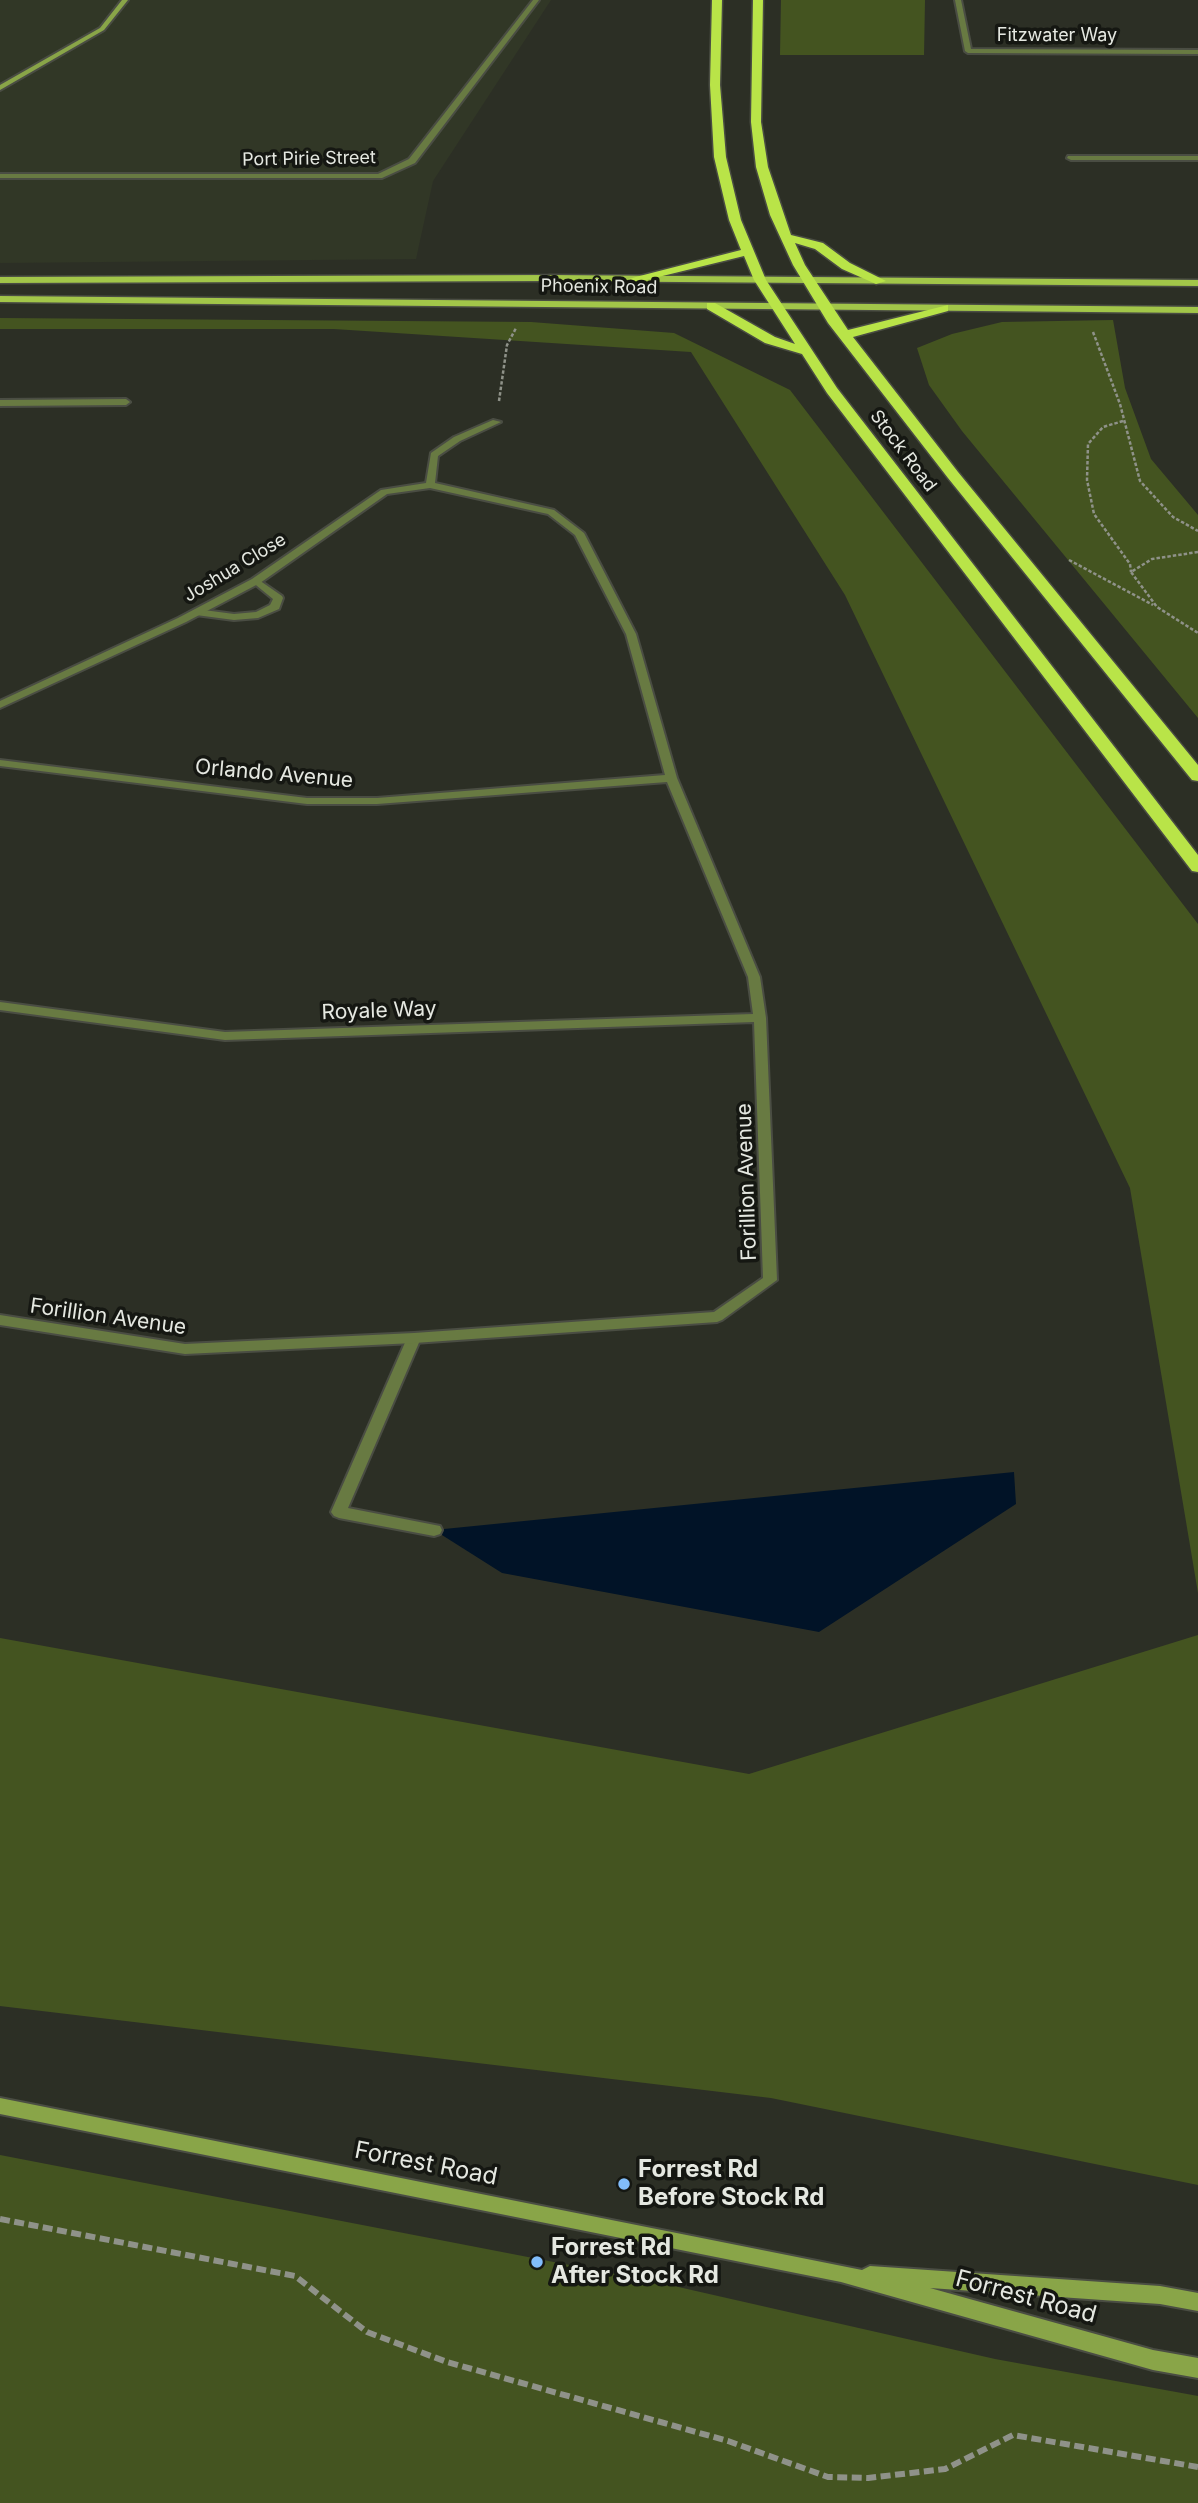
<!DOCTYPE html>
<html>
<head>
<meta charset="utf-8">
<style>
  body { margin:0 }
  canvas { display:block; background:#2c2f25 }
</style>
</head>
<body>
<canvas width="1198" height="2503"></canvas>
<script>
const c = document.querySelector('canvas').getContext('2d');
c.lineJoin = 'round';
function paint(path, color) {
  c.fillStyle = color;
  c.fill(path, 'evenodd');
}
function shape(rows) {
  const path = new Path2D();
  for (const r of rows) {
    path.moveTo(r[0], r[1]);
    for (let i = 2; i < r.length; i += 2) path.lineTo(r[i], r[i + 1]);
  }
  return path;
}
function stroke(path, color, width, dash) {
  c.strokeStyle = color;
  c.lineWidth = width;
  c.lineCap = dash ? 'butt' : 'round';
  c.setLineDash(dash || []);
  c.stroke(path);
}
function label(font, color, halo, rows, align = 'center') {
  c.font = font + ' Inter,sans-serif';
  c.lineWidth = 7;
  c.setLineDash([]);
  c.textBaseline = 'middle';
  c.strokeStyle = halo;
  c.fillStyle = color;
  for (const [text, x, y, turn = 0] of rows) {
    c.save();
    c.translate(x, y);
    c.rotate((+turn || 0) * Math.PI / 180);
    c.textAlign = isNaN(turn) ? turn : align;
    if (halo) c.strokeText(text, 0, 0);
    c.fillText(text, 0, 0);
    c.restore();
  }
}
paint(shape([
  [0,0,551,0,433,181,416,259,0,263]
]), '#313726');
paint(shape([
  [781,0,925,0,924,55,780,55],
  [0,318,531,322,674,333,790,390,1198,924,1198,1593,1130,1188,845,595,691,352,334,329,0,329],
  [1113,320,1125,388,1151,459,1198,515,1198,718,962,431,929,385,917,348,952,334,1002,322],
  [1198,1635,1198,2185,771,2098,0,2006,0,1638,749,1774],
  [0,2155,652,2281,995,2359,1198,2396,1198,2503,0,2503]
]), '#445420');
paint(shape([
  [1014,1472,1016,1504,819,1632,502,1573,434,1530]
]), '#011327');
const lane = shape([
  [256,578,282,596,283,598,279,609,258,618,234,620,196,615,191,612,196,609,234,614,256,612,270,605,273,599,251,581,256,578],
  [414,1333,421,1338,348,1508,440,1526,442,1530,440,1534,434,1536,339,1518,334,1516,331,1512,407,1338,414,1333]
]);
const street = shape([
  [533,0,539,0,415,163,382,178,0,178,0,174,378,174,409,159,533,0],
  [955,0,961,0,971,49,1198,50,1198,54,968,53,965,51,955,0],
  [1068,156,1198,156,1198,160,1071,160,1067,158,1068,156],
  [0,400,126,399,130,402,126,405,0,406,0,400],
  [493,420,501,422,460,441,438,456,435,483,554,510,584,533,636,634,677,778,760,977,766,1018,777,1280,722,1320,717,1322,414,1343,185,1354,0,1325,0,1315,185,1344,414,1333,714,1312,763,1278,754,1022,225,1040,0,1010,0,1002,225,1032,753,1014,748,977,667,782,377,804,307,804,0,766,0,760,307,798,377,798,665,775,626,634,575,535,548,514,430,488,387,494,260,583,186,622,0,708,0,701,178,618,252,579,381,490,426,483,431,453,454,437,493,420]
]);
const secondary = shape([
  [122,0,128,0,104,30,0,90,0,85,100,28,122,0],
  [0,2098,862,2270,870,2266,1160,2286,1198,2293,1198,2311,1160,2304,930,2288,1153,2350,1198,2358,1198,2378,1153,2370,841,2282,0,2114,0,2098]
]);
const primary = shape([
  [549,275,1198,280,1198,286,549,281,0,283,0,277,549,275],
  [0,296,1198,307,1198,313,0,302,0,296]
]);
const highway = shape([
  [712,0,722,0,720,85,726,157,741,220,766,280,837,388,1198,855,1198,872,1192,871,827,393,802,354,765,343,707,309,707,303,715,303,775,337,795,344,754,280,744,256,634,283,628,279,741,250,729,220,714,157,710,85,712,0],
  [753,0,763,0,761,122,768,167,791,235,823,243,850,263,886,281,876,284,842,269,815,249,795,243,805,265,848,330,948,305,948,311,853,337,958,472,1198,765,1198,781,1192,780,948,478,828,323,793,265,770,215,756,167,751,122,753,0]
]);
stroke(lane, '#4a4d43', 4);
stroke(street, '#4a4d43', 4);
stroke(secondary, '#4a4d43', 4);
stroke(primary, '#4a4d43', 3);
stroke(highway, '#4a4d43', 3);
stroke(shape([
  [1093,332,1120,404,1140,481,1173,517,1198,531],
  [499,401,507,345,516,328],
  [1123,421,1103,427,1088,444,1087,480,1094,514,1130,564,1131,572],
  [1198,552,1152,559,1131,572,1157,607,1198,633],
  [1069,560,1153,605]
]), '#8f9289', 2.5, [3.5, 2]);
stroke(shape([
  [0,2219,295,2276,367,2332,447,2362,728,2441,828,2477,868,2478,945,2469,1013,2435,1198,2467]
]), '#8f9289', 6, [10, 4.5]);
paint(lane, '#687a42');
paint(street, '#687a42');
paint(secondary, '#89a548');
paint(primary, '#a2c649');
paint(highway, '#b9e448');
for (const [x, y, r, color] of [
  [624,2184,7,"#81bdfa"],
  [537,2262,7,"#81bdfa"]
]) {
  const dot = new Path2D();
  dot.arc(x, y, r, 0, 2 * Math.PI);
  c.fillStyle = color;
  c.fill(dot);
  stroke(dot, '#151712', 2.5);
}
label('18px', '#e5e8e1', '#151712', [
  ["Fitzwater Way",1057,36],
  ["Port Pirie Street",309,159,-1],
  ["Phoenix Road",599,287,1],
  ["Stock Road",903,451,53],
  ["Joshua Close",235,568,-31]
]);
label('21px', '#e5e8e1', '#151712', [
  ["Orlando Avenue",274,774,5],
  ["Royale Way",379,1011,-2],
  ["Forillion Avenue",747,1182,-92],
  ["Forillion Avenue",108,1317,8]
]);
label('24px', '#e5e8e1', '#151712', [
  ["Forrest Road",426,2164,11],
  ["Forrest Road",1026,2297,15]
]);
label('bold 24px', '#e5e8e1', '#151712', [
  ["Forrest Rd",638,2170],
  ["Before Stock Rd",638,2198],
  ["Forrest Rd",551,2248],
  ["After Stock Rd",551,2276]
], 'left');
</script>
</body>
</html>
